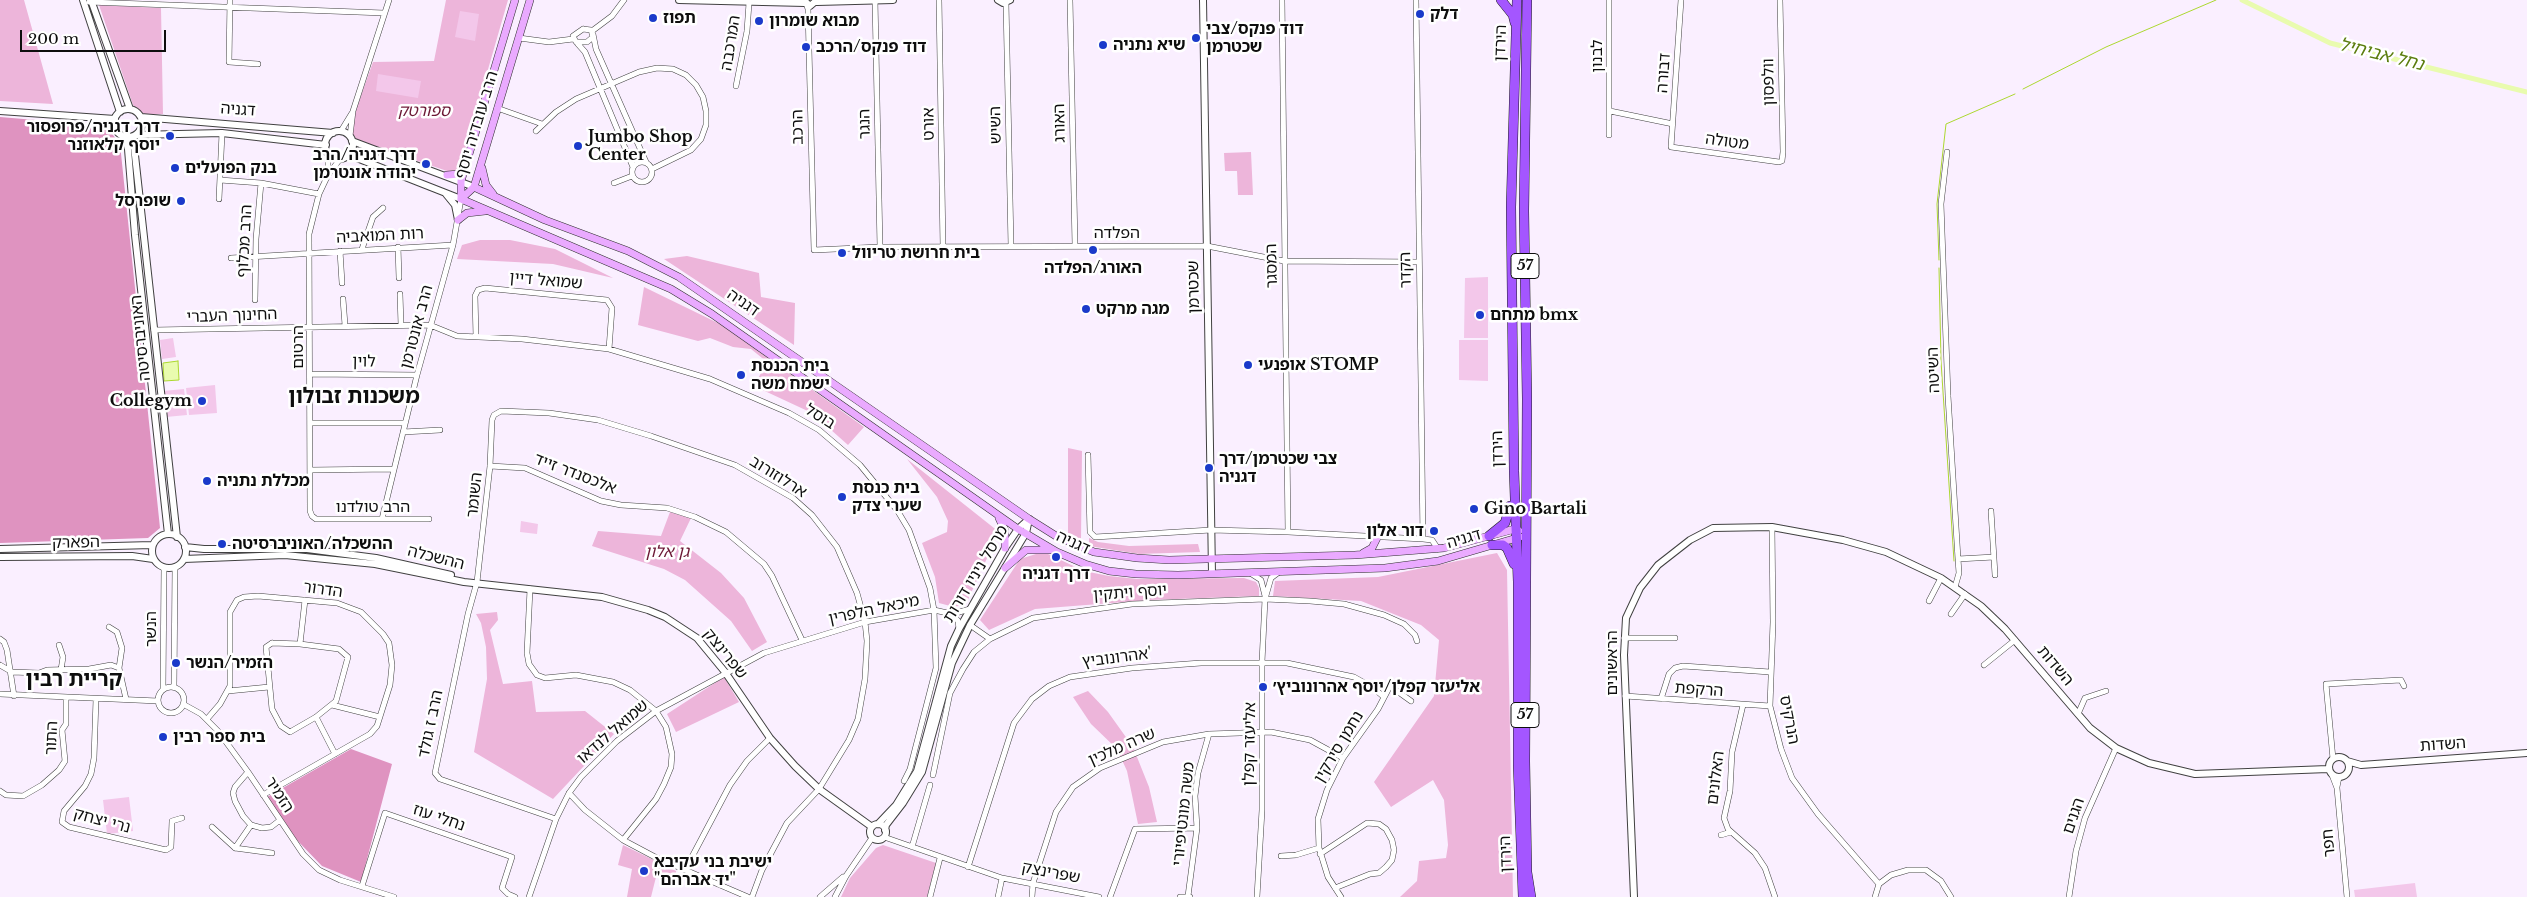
<!DOCTYPE html>
<html>
<head>
<meta charset="utf-8">
<style>
  body { margin:0 }
  #map { position:relative; width:2527px; height:897px; overflow:hidden; background:#faefff; font-family:"Libre Baskerville",serif }
  canvas { display:block }
  .scale { position:absolute; left:20px; top:30px; width:146px; height:22px; box-sizing:border-box; border:2px solid #0e0e0e; border-top:0; padding-left:6px; font-size:15px; line-height:18px; white-space:nowrap; color:#0e0e0e; -webkit-text-stroke:4px #fff; paint-order:stroke }
</style>
</head>
<body>
<div id="map">
<canvas width="2527" height="897"></canvas>
<div class="scale">200 m</div>
</div>
<script>
const c = document.querySelector('canvas').getContext('2d');
c.lineJoin = 'round';
function paint(path, color) {
  c.fillStyle = color;
  c.fill(path, 'evenodd');
}
function shape(rows) {
  const path = new Path2D();
  for (const r of rows) {
    if (r.length === 3) {
      path.moveTo(r[0] + r[2], r[1]);
      path.arc(r[0], r[1], r[2], 0, 2 * Math.PI);
      continue;
    }
    path.moveTo(r[0], r[1]);
    for (let i = 2; i < r.length; i += 2) path.lineTo(r[i], r[i + 1]);
  }
  return path;
}
function stroke(path, color, width, dash) {
  c.strokeStyle = color;
  c.lineWidth = width;
  c.lineCap = dash ? 'butt' : 'round';
  c.setLineDash(dash || []);
  c.stroke(path);
}
function label(font, color, halo, rows, align = 'center') {
  c.font = font + ' "Libre Baskerville","Noto Sans Hebrew",serif';
  c.lineWidth = 5;
  c.setLineDash([]);
  c.textBaseline = 'middle';
  c.strokeStyle = halo;
  c.fillStyle = color;
  for (const [text, x, y, turn = 0] of rows) {
    c.save();
    c.translate(x, y);
    c.rotate((+turn || 0) * Math.PI / 180);
    c.textAlign = isNaN(turn) ? turn : align;
    if (halo) c.strokeText(text, 0, 0);
    c.fillText(text, 0, 0);
    c.restore();
  }
}
paint(shape([
  [0,0,24,0,53,104,0,101],
  [446,0,508,0,459,170,450,172,356,140,349,129,373,62,434,61],
  [99,5,161,8,163,114,143,115,133,105],
  [1251,152,1253,195,1238,195,1237,171,1225,171,1224,153],
  [480,240,510,240,555,249,613,278,553,264,457,259,462,245],
  [687,256,759,273,761,297,795,303,794,345,664,259],
  [644,287,722,325,864,427,848,445,812,413,754,386,767,362,751,349,733,347,710,338,698,341,638,325],
  [1068,448,1082,451,1081,539,1068,536],
  [907,459,999,532,966,604,954,607,939,603,935,577,922,543,947,532,948,521,937,497],
  [670,512,691,518,680,541,721,573,744,598,767,642,752,651,731,621,685,580,664,569,592,546,598,531,661,536],
  [1089,538,1098,542,1129,546,1198,544,1200,552,1139,554,1089,546],
  [1497,553,1507,570,1513,897,1400,897,1417,881,1419,861,1446,858,1448,845,1444,800,1433,780,1391,807,1374,782,1434,696,1439,640,1421,625,1361,601,1273,596,1275,581,1378,577],
  [1036,554,1048,554,1084,571,1109,576,1137,579,1244,578,1256,582,1259,588,1259,596,1150,600,1035,609,989,630,980,620,1020,559],
  [497,612,498,620,490,630,503,684,532,681,536,712,585,711,614,734,553,799,474,752,487,679,486,647,481,623,476,614],
  [724,677,739,702,676,732,667,714],
  [1088,691,1108,712,1133,747,1149,787,1157,822,1138,824,1127,771,1117,749,1091,724,1073,697],
  [623,845,676,871,676,878,657,873,651,897,627,897,632,869,618,865],
  [883,845,936,863,927,897,841,897,850,878,876,848]
]), '#edb5da');
paint(shape([
  [0,117,106,126,120,144,160,528,148,538,0,543],
  [351,749,392,764,361,882,322,866,291,834,267,797]
]), '#df93c0');
paint(shape([
  [460,11,479,14,475,41,455,37],
  [378,74,421,81,418,98,376,91],
  [1488,277,1488,338,1464,338,1465,278],
  [173,338,176,357,162,359,160,340],
  [1459,340,1488,340,1488,381,1459,380],
  [215,385,217,413,189,415,186,388],
  [184,389,187,415,166,417,163,391],
  [521,521,538,524,537,534,520,532],
  [129,797,133,831,107,834,103,800],
  [2415,883,2417,897,2355,897,2354,890]
]), '#f3c7ea');
const water = shape([
  [178,361,179,380,164,381,163,363,178,361]
]);
paint(water, '#e9fbaf');
stroke(water, '#acd830', 1);
stroke(shape([
  [2023,89,2106,47,2216,0],
  [1939,260,1937,204,1946,124,2015,94],
  [1939,268,1941,361,1954,561]
]), '#acd830', 1);
stroke(shape([
  [2242,0,2330,43,2527,92]
]), '#e9fbaf', 5);
const minor = shape([
  [230,0,229,62,258,64],
  [875,0,880,247],
  [939,0,943,247],
  [1070,0,1075,245],
  [1282,0,1288,532],
  [1416,0,1423,539],
  [1609,0,1609,135],
  [1681,0,1671,147,1779,162,1782,161,1783,152,1780,0],
  [89,2,384,13],
  [806,3,808,9,814,250,880,247,1207,246,1284,261,1418,262],
  [1006,3,1011,246],
  [583,29,591,30,593,37,587,42,576,42,573,36,583,29],
  [592,31,612,16,624,0],
  [593,34,596,49,646,162],
  [519,38,549,42,573,39],
  [577,43,585,52,633,167],
  [736,86,747,31,749,3],
  [497,108,542,124],
  [1610,111,1673,124],
  [341,131,352,113],
  [536,131,556,112,576,99,639,72,657,68,673,69,686,75,696,85,703,97,706,111,706,125,701,139,691,150,652,169],
  [350,136,353,111,389,0],
  [1947,152,1941,204,1948,396,1958,559,1959,573,1955,587],
  [340,159,328,175,319,194,309,234,310,511,312,516,316,519,429,519],
  [642,172,10],
  [328,172,328,153],
  [220,180,261,183,319,194],
  [614,183,632,176],
  [219,199,222,133],
  [398,247,399,278],
  [362,249,373,217,383,208],
  [340,251,342,283],
  [231,258,453,245],
  [400,294,401,325],
  [343,299,345,325],
  [255,300,256,239,261,183],
  [154,330,430,325,457,336,522,339,609,349,710,379,789,413,819,430,860,465,897,510,909,530,930,588,934,610,936,668,910,769,904,781],
  [476,337,475,296,478,290,485,288,607,300,612,308,609,349],
  [310,374,417,375],
  [310,423,405,423],
  [403,432,440,430],
  [1088,455,1090,532,1095,537,1211,530,1288,532,1423,539,1432,540,1438,549],
  [490,466,525,468,601,501,621,505,667,508,695,517,726,532,764,564,772,576,802,640],
  [310,470,393,469],
  [1991,511,1995,575],
  [382,519,417,375,453,245,461,199],
  [1772,527,1773,622,1770,706,1781,749,1792,778,1818,814,1879,884],
  [1958,559,1994,557],
  [1250,573,1261,580,1265,596],
  [530,589,527,653,529,664,537,675,545,678,576,675,613,682,630,690,656,711,666,727,672,754,671,767,664,784,656,799,623,840],
  [1929,601,1941,578],
  [952,614,970,609],
  [952,614,958,621,959,629],
  [1951,614,1965,594],
  [970,625,990,639],
  [109,627,117,632,122,648,119,668,126,699],
  [1624,638,1675,638],
  [0,639,4,642,7,650,14,696],
  [272,643,300,644,339,649,348,657,336,701,316,717,290,732,281,726,272,709,266,647,272,643],
  [300,644,305,600],
  [59,645,63,657,61,670],
  [0,665,12,672,39,673,47,670,89,669,111,665,119,668],
  [1984,665,2015,640],
  [171,700,13],
  [174,687,175,567],
  [163,689,164,568],
  [228,691,269,687],
  [0,694,158,701],
  [1625,696,1770,706],
  [96,699,94,758,91,774,85,786,64,811,62,822,69,827,166,850,171,847,172,821,182,818],
  [1661,699,1669,674,1675,668,1683,666,1770,672],
  [183,704,201,714,218,731,248,772,303,854,319,870,340,880,394,897],
  [332,705,380,717],
  [1743,705,1732,752,1730,791,1724,818,1728,829,1755,853,1765,868,1775,897],
  [2078,714,2085,698,2106,691],
  [316,717,335,754],
  [207,719,220,704,230,686,230,612,237,600,244,597,258,596,337,603,361,612,383,634,389,643,392,665,390,685,377,726,370,734,263,795],
  [2333,759,2326,684,2401,680,2404,686],
  [248,772,235,787,233,793,235,801,243,816,251,825,262,828,271,827,280,820],
  [933,775,950,693,963,669,974,652,990,639,1033,618,1132,604,1265,599,1310,601,1344,604,1384,615,1404,624,1415,635,1417,641],
  [2332,775,2337,788,2347,897],
  [2337,787,2339,777],
  [0,791,6,795,23,796,42,785,59,770,65,761,62,730,66,724,66,698],
  [569,793,585,810,623,840,655,857,748,897],
  [556,819,440,779,435,773,468,614,477,582,490,466,492,420,494,415,501,411,549,413,598,420,651,436,735,465,793,498,812,515,837,547,857,593,865,622,867,641,865,679,858,719,849,740,819,789,787,823,762,870,752,897],
  [212,827,235,848,251,825],
  [1721,835,1731,832],
  [884,837,1002,878,1099,897],
  [912,847,930,785],
  [235,848,272,853],
  [1320,854,1367,823,1379,824,1386,829,1392,840,1394,850,1392,860,1386,867,1379,873,1370,874,1335,888],
  [1281,856,1296,855,1319,848],
  [968,867,1014,723,1032,699,1049,686,1070,677,1132,668,1201,663,1287,663,1354,677,1372,687,1384,697],
  [685,870,730,785,747,761,770,738],
  [362,886,385,813,512,857,502,888,508,894,515,897],
  [1188,896,1197,828,1195,796,1198,773,1209,734],
  [529,897,556,819,569,793,581,777,617,741,656,711,764,653,865,622,934,610,952,614],
  [820,897,843,877],
  [835,897,846,876,872,838],
  [930,897,940,858],
  [998,897,1002,878],
  [1032,897,1033,883,1056,812,1073,787,1100,768,1163,742,1209,734,1271,732,1310,740,1343,758],
  [1110,897,1135,829,1197,828],
  [1180,897,1190,897],
  [1257,897,1262,810,1262,662,1265,599,1271,578,1279,572],
  [1341,897,1328,877,1319,848,1318,819,1327,790,1343,758,1378,709,1390,686,1411,701],
  [1875,897,1879,884,1891,875,1908,870,1926,870,1941,881,1951,897],
  [2069,897,2076,851,2085,818,2116,748]
]);
const tertiary = shape([
  [83,0,120,112],
  [91,0,130,109],
  [679,0,805,3],
  [804,0,810,6,817,0],
  [998,0,1003,3,1010,0],
  [1203,0,1212,573],
  [817,2,893,0],
  [128,123,14],
  [0,111,115,119],
  [141,117,333,133],
  [339,145,14],
  [136,135,222,133,326,145],
  [127,137,135,235,168,534],
  [133,137,177,537],
  [352,141,474,187],
  [349,155,461,199],
  [446,194,455,205,458,220],
  [169,551,17],
  [185,547,204,549,307,549,376,558,451,575],
  [0,549,152,545],
  [0,557,132,556,153,559],
  [184,559,285,555,375,564,464,582,602,597,648,610,665,617,697,638,725,672,770,738,795,766,819,789,872,827],
  [2339,767,10],
  [2347,761,2361,765,2527,753],
  [878,824,896,805,917,771,951,646,959,629,1005,548,1018,529,1028,520],
  [878,832,8],
  [885,830,886,825,903,803,922,772,952,663,970,625,1026,533,1029,519],
  [1634,897,1624,655,1626,618,1640,588,1658,565,1690,540,1713,528,1772,527,1843,540,1886,552,1941,578,1981,606,2005,629,2090,728,2116,748,2149,763,2195,774,2328,769]
]);
const secondary = shape([
  [482,168,486,185,493,194],
  [447,175,459,174,465,168],
  [474,187,545,220,628,251,679,277,1029,519,1056,536,1094,552,1137,558,1169,560,1355,555,1444,548,1515,529,1519,531],
  [461,199,671,289,712,314,1018,529,1057,552,1085,564,1109,571,1136,574,1178,575,1385,568,1438,561,1520,537],
  [461,199,474,187,530,0],
  [461,199,461,181,515,0],
  [458,220,467,213,485,211],
  [999,518,1005,531,1005,548],
  [1363,553,1372,548,1377,538],
  [1005,568,1026,550,1050,550]
]);
const trunk = shape([
  [1501,0,1513,15,1515,23],
  [1517,0,1511,207,1514,471,1518,582,1518,765,1523,897],
  [1527,0,1524,211,1527,399,1525,761,1527,872,1531,897],
  [1489,536,1505,523,1510,506],
  [1492,545,1503,545,1507,548,1514,564]
]);
stroke(minor, '#414141', 6);
stroke(tertiary, '#414141', 8);
stroke(secondary, '#303030', 8);
stroke(trunk, '#1f1f1f', 10);
stroke(minor, '#fff', 5);
stroke(tertiary, '#fff', 6);
stroke(secondary, '#eaaaff', 7);
stroke(trunk, '#a456ff', 9);
for (const [x, y, r, color] of [
  [1420,14,5,"#1a3aca"],
  [653,18,5,"#1a3aca"],
  [759,21,5,"#1a3aca"],
  [1196,38,5,"#1a3aca"],
  [1103,45,5,"#1a3aca"],
  [806,47,5,"#1a3aca"],
  [170,136,5,"#1a3aca"],
  [578,146,5,"#1a3aca"],
  [426,164,5,"#1a3aca"],
  [175,168,5,"#1a3aca"],
  [181,201,5,"#1a3aca"],
  [1093,250,5,"#1a3aca"],
  [842,253,5,"#1a3aca"],
  [1086,309,5,"#1a3aca"],
  [1480,315,5,"#1a3aca"],
  [1248,365,5,"#1a3aca"],
  [741,375,5,"#1a3aca"],
  [202,401,5,"#1a3aca"],
  [1209,468,5,"#1a3aca"],
  [207,481,5,"#1a3aca"],
  [842,497,5,"#1a3aca"],
  [1474,509,5,"#1a3aca"],
  [1434,531,5,"#1a3aca"],
  [222,544,5,"#1a3aca"],
  [1056,557,5,"#1a3aca"],
  [176,663,5,"#1a3aca"],
  [1263,687,5,"#1a3aca"],
  [163,737,5,"#1a3aca"],
  [644,871,5,"#1a3aca"]
]) {
  const dot = new Path2D();
  dot.arc(x, y, r, 0, 2 * Math.PI);
  c.fillStyle = color;
  c.fill(dot);
  stroke(dot, '#fff', 2);
}
for (const [x, y, w] of [
  [1525,266,28],
  [1525,715,28]
]) {
  const box = new Path2D();
  box.roundRect(x - w / 2, y - 12.5, w, 25, 4);
  c.fillStyle = '#fff';
  c.fill(box);
  stroke(box, '#0e0e0e', 1);
}
label('bold 15px', '#0e0e0e', null, [
  ["57",1525,266],
  ["57",1525,715]
]);
label('bold 16px', '#0e0e0e', '#fff', [
  ["דלק",1430,14],
  ["תפוז",663,18],
  ["מבוא שומרון",769,21],
  ["דוד פנקס/צבי",1206,29],
  ["שכטרמן",1206,47],
  ["שיא נתניה",1113,45],
  ["דוד פנקס/הרכב",816,47],
  ["דרך דגניה/פרופסור",160,127,"right"],
  ["יוסף קלאוזנר",160,145,"right"],
  ["Jumbo Shop",588,137],
  ["Center",588,155],
  ["דרך דגניה/הרב",416,155,"right"],
  ["יהודה אונטרמן",416,173,"right"],
  ["בנק הפועלים",185,168],
  ["שופרסל",171,201,"right"],
  ["בית חרושת טריוול",852,253],
  ["האורג/הפלדה",1093,268,"center"],
  ["מגה מרקט",1096,309],
  ["מתחם bmx",1490,315],
  ["אופנעי STOMP",1258,365],
  ["בית הכנסת",751,366],
  ["ישמח משה",751,384],
  ["Collegym",192,401,"right"],
  ["צבי שכטרמן/דרך",1219,459],
  ["דגניה",1219,477],
  ["מכללת נתניה",217,481],
  ["בית כנסת",852,488],
  ["שערי צדק",852,506],
  ["Gino Bartali",1484,509],
  ["דור אלון",1424,531,"right"],
  ["ההשכלה/האוניברסיטה",232,544],
  ["דרך דגניה",1056,574,"center"],
  ["הזמיר/הנשר",186,663],
  ["אליעזר קפלן/יוסף אהרונוביץ׳",1273,687],
  ["בית ספר רבין",173,737],
  ["ישיבת בני עקיבא",654,862],
  ["\"יד אברהם\"",654,880]
], 'left');
label('16px', '#0e0e0e', '#fff', [
  ["המרכבה",731,43,-81],
  ["הירדן",1501,43,-88],
  ["לבנון",1597,56,-90],
  ["דבורה",1664,73,-86],
  ["וולפסון",1769,82,-91],
  ["דגניה",238,110,4],
  ["האורג",1060,123,-91],
  ["הנגר",865,124,-91],
  ["אורט",929,124,-91],
  ["הרב עובדיה יוסף",477,125,-73],
  ["השיש",996,125,-91],
  ["הרכב",798,127,-91],
  ["מטולה",1727,142,8],
  ["הפלדה",1117,233],
  ["רות המואביה",380,236,-3],
  ["הרב מכלוף",245,241,-87],
  ["המסגר",1272,266,-91],
  ["הקדר",1406,270,-91],
  ["שמואל דיין",546,281,5],
  ["שכטרמן",1194,287,-91],
  ["דגניה",743,303,35],
  ["החינוך העברי",232,316,-2],
  ["הרב אונטרמן",417,327,-75],
  ["האוניברסיטה",141,338,-96],
  ["הרטום",298,347,-90],
  ["לוין",364,362,1],
  ["השיטה",1934,370,-92],
  ["בוסל",820,417,32],
  ["הירדן",1498,449,-91],
  ["אלכסנדר זייד",575,474,21],
  ["ארלוזורוב",778,477,32],
  ["השומר",475,495,-84],
  ["הרב טולדנו",373,507],
  ["דגניה",1464,539,-16],
  ["הפארק",76,543,-1],
  ["דגניה",1073,543,25],
  ["ההשכלה",436,558,14],
  ["מרסל ניניו דורות",976,574,-59],
  ["הדרור",323,590,8],
  ["יוסף ויתקין",1130,593,-4],
  ["מיכאל הלפרין",874,610,-12],
  ["הנשר",151,629,-90],
  ["שפרינצק",725,654,51],
  ["אהרונוביץ'",1117,658,-7],
  ["הראשונים",1612,663,-90],
  ["השדות",2055,666,50],
  ["הרקפת",1699,690,4],
  ["הנרקיס",1789,720,79],
  ["הרב ז גולד",431,724,-78],
  ["שמואל לנדאו",613,732,-41],
  ["התור",52,738,-87],
  ["אליעזר קפלן",1250,744,-89],
  ["השדות",2443,745,-4],
  ["שרה מלכין",1122,747,-24],
  ["נחמן סירקין",1339,747,-59],
  ["האלונים",1716,778,-83],
  ["הזמיר",279,795,57],
  ["משה מונטיפיורי",1184,814,-84],
  ["הגנים",2074,816,-71],
  ["נחלי עוז",439,818,19],
  ["נרי יצחק",102,821,15],
  ["חפר",2329,843,-95],
  ["הירדן",1506,854,-92],
  ["שפרינצק",1051,873,11]
]);
label('italic 16px', '#6c1835', '#fff', [
  ["ספורטק",424,111],
  ["גן אלון",667,552]
]);
label('italic 18px', '#5b7d0e', '#fff', [
  ["נחל אביחיל",2381,55,14]
]);
label('bold 21px', '#0e0e0e', '#fff', [
  ["משכנות זבולון",354,397],
  ["קריית רבין",74,680]
]);
</script>
</body>
</html>
